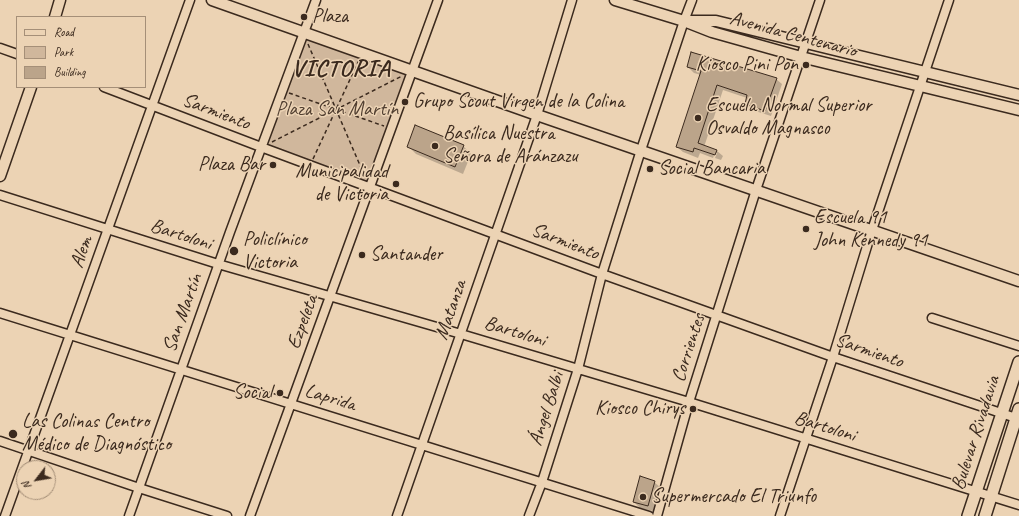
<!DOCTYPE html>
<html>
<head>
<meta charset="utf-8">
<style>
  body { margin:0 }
  #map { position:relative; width:1019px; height:516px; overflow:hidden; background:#ecd3b4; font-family:Caveat,sans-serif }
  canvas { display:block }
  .legend { position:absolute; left:16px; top:16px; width:130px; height:72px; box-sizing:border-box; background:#ecd3b4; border:1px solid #a58f78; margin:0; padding:5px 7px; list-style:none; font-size:12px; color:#3b2a1e }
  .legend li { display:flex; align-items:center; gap:8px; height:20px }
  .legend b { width:20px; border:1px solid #a58f78 }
  .north { position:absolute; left:16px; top:460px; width:40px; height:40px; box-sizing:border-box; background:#ecd3b4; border:1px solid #a58f78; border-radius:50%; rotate:239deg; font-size:11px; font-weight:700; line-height:16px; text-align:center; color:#3b2a1e }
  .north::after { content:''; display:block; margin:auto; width:14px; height:18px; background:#3b2a1e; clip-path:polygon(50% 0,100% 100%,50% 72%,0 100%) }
</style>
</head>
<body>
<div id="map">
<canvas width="1019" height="516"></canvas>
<ul class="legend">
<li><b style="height:5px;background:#ecd3b4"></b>Road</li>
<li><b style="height:11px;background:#d0b79c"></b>Park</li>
<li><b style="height:11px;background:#bba48a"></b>Building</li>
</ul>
<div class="north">N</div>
</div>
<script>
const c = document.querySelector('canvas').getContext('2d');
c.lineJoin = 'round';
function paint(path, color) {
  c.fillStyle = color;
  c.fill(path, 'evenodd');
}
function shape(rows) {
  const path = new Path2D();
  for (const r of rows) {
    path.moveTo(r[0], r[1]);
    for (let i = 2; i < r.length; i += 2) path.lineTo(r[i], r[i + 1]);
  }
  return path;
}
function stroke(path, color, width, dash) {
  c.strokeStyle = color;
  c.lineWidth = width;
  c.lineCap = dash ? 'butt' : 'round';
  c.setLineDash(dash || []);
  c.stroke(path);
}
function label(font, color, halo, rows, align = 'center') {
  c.font = font + ' Caveat,sans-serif';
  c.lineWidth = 3;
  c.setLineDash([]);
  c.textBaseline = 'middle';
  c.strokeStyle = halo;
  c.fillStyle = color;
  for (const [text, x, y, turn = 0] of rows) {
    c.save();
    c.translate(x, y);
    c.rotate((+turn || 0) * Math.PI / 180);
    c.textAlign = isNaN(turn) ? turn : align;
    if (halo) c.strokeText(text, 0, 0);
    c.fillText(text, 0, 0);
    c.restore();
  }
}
paint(shape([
  [304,33,412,71,370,188,261,147]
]), '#d0b79c');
paint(shape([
  [688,67,776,79,782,84,771,116,752,110,746,104,747,98,723,90,704,147,717,151,723,156,721,160,715,158,717,153,715,153,713,158,700,153,698,158,683,152,677,147,701,75,694,73],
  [408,146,463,146,471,154,463,174,416,154],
  [654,482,660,487,653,511,640,508,634,502]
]), '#0003');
const building = shape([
  [691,52,777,78,765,111,745,104,747,95,717,85,698,143,717,150,715,155,694,148,693,152,676,147,701,71,687,67,691,52],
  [415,125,464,145,455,167,407,147,415,125],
  [640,476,655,481,648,506,633,502,640,476]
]);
paint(building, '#bba48a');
stroke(building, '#3b2a1e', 1);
const minor = shape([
  [0,48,17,54],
  [104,87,261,147,602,274,833,357,1016,418],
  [0,195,218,264,461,334,689,402,1019,505],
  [0,313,649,516],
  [932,318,1019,346],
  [0,441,139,488,227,516],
  [5,516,190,0],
  [129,516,230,232,316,0],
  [250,516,438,0],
  [397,516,537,115,572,0],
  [529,516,542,482,578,369,602,274,641,150,684,21,692,0],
  [657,516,689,402,756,190,820,0],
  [780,516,833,357,872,230,949,0]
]);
const tertiary = shape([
  [212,0,537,115,1019,281],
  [615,0,684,21,712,32,801,57,1019,110],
  [55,17,60,0],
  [690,21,716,21,1019,95],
  [0,176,31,87]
]);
const secondary = shape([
  [968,516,1019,362],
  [985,516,1019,409]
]);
stroke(minor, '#3b2a1e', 11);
stroke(tertiary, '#3b2a1e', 13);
stroke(secondary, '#3b2a1e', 14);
stroke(shape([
  [308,44,365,177],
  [289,93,384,126],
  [272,142,402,76],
  [313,159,359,60]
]), '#3b2a1e', 1.5, [4, 3]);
stroke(minor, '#ecd3b4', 8);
stroke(tertiary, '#ecd3b4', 10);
stroke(secondary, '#ecd3b4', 11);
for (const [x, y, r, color] of [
  [304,17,4,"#3b2a1e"],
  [806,65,4,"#3b2a1e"],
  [405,102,4,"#3b2a1e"],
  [698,118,4,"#3b2a1e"],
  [435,146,4,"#3b2a1e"],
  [273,165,4,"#3b2a1e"],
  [650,169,4,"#3b2a1e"],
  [396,184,4,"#3b2a1e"],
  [806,229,4,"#3b2a1e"],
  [234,251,5,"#3b2a1e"],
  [362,255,4,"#3b2a1e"],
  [280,393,4,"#3b2a1e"],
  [693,409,4,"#3b2a1e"],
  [13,434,5,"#3b2a1e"],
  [643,497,4,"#3b2a1e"]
]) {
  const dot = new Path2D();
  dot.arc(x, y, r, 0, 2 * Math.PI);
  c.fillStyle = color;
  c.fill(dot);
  stroke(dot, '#ecd3b4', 1.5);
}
label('20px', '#3b2a1e', '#ecd3b4', [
  ["Plaza",312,17],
  ["Kiosco Pini Pon",798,65,"right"],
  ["Grupo Scout Virgen de la Colina",413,102],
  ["Escuela Normal Superior",706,106],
  ["Osvaldo Magnasco",706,129],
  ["Basílica Nuestra",443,134],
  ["Señora de Aránzazu",443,157],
  ["Plaza Bar",265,165,"right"],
  ["Social Bancaria",658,169],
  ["Municipalidad",388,172,"right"],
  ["de Victoria",388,195,"right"],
  ["Escuela 91",814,218],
  ["John Kennedy 91",814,241],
  ["Policlínico",243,240],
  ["Victoria",243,263],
  ["Santander",370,255],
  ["Social",272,393,"right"],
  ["Kiosco Chirys",685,409,"right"],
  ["Las Colinas Centro",22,422],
  ["Médico de Diagnóstico",22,445],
  ["Supermercado El Triunfo",651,497]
], 'left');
label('20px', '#3b2a1e', '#ecd3b4', [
  ["Avenida Centenario",793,35,15],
  ["Sarmiento",216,112,21],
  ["Bartoloni",181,235,18],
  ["Sarmiento",565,242,21],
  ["Alem",82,252,-70],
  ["Matanza",451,310,-71],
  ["San Martín",183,313,-70],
  ["Ezpeleta",303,322,-70],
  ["Bartoloni",515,332,17],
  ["Corrientes",689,348,-72],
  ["Sarmiento",869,351,19],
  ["Laprida",330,398,17],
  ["Ángel Balbi",547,409,-72],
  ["Bartoloni",825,427,17],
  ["Bulevar Rivadavia",976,433,-72]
]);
label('20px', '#513f31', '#ecd3b4', [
  ["Plaza San Martín",337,110]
]);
c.letterSpacing = '1px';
label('bold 24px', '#3b2a1e', '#ecd3b4', [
  ["VICTORIA",341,70]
]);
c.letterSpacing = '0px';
</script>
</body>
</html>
